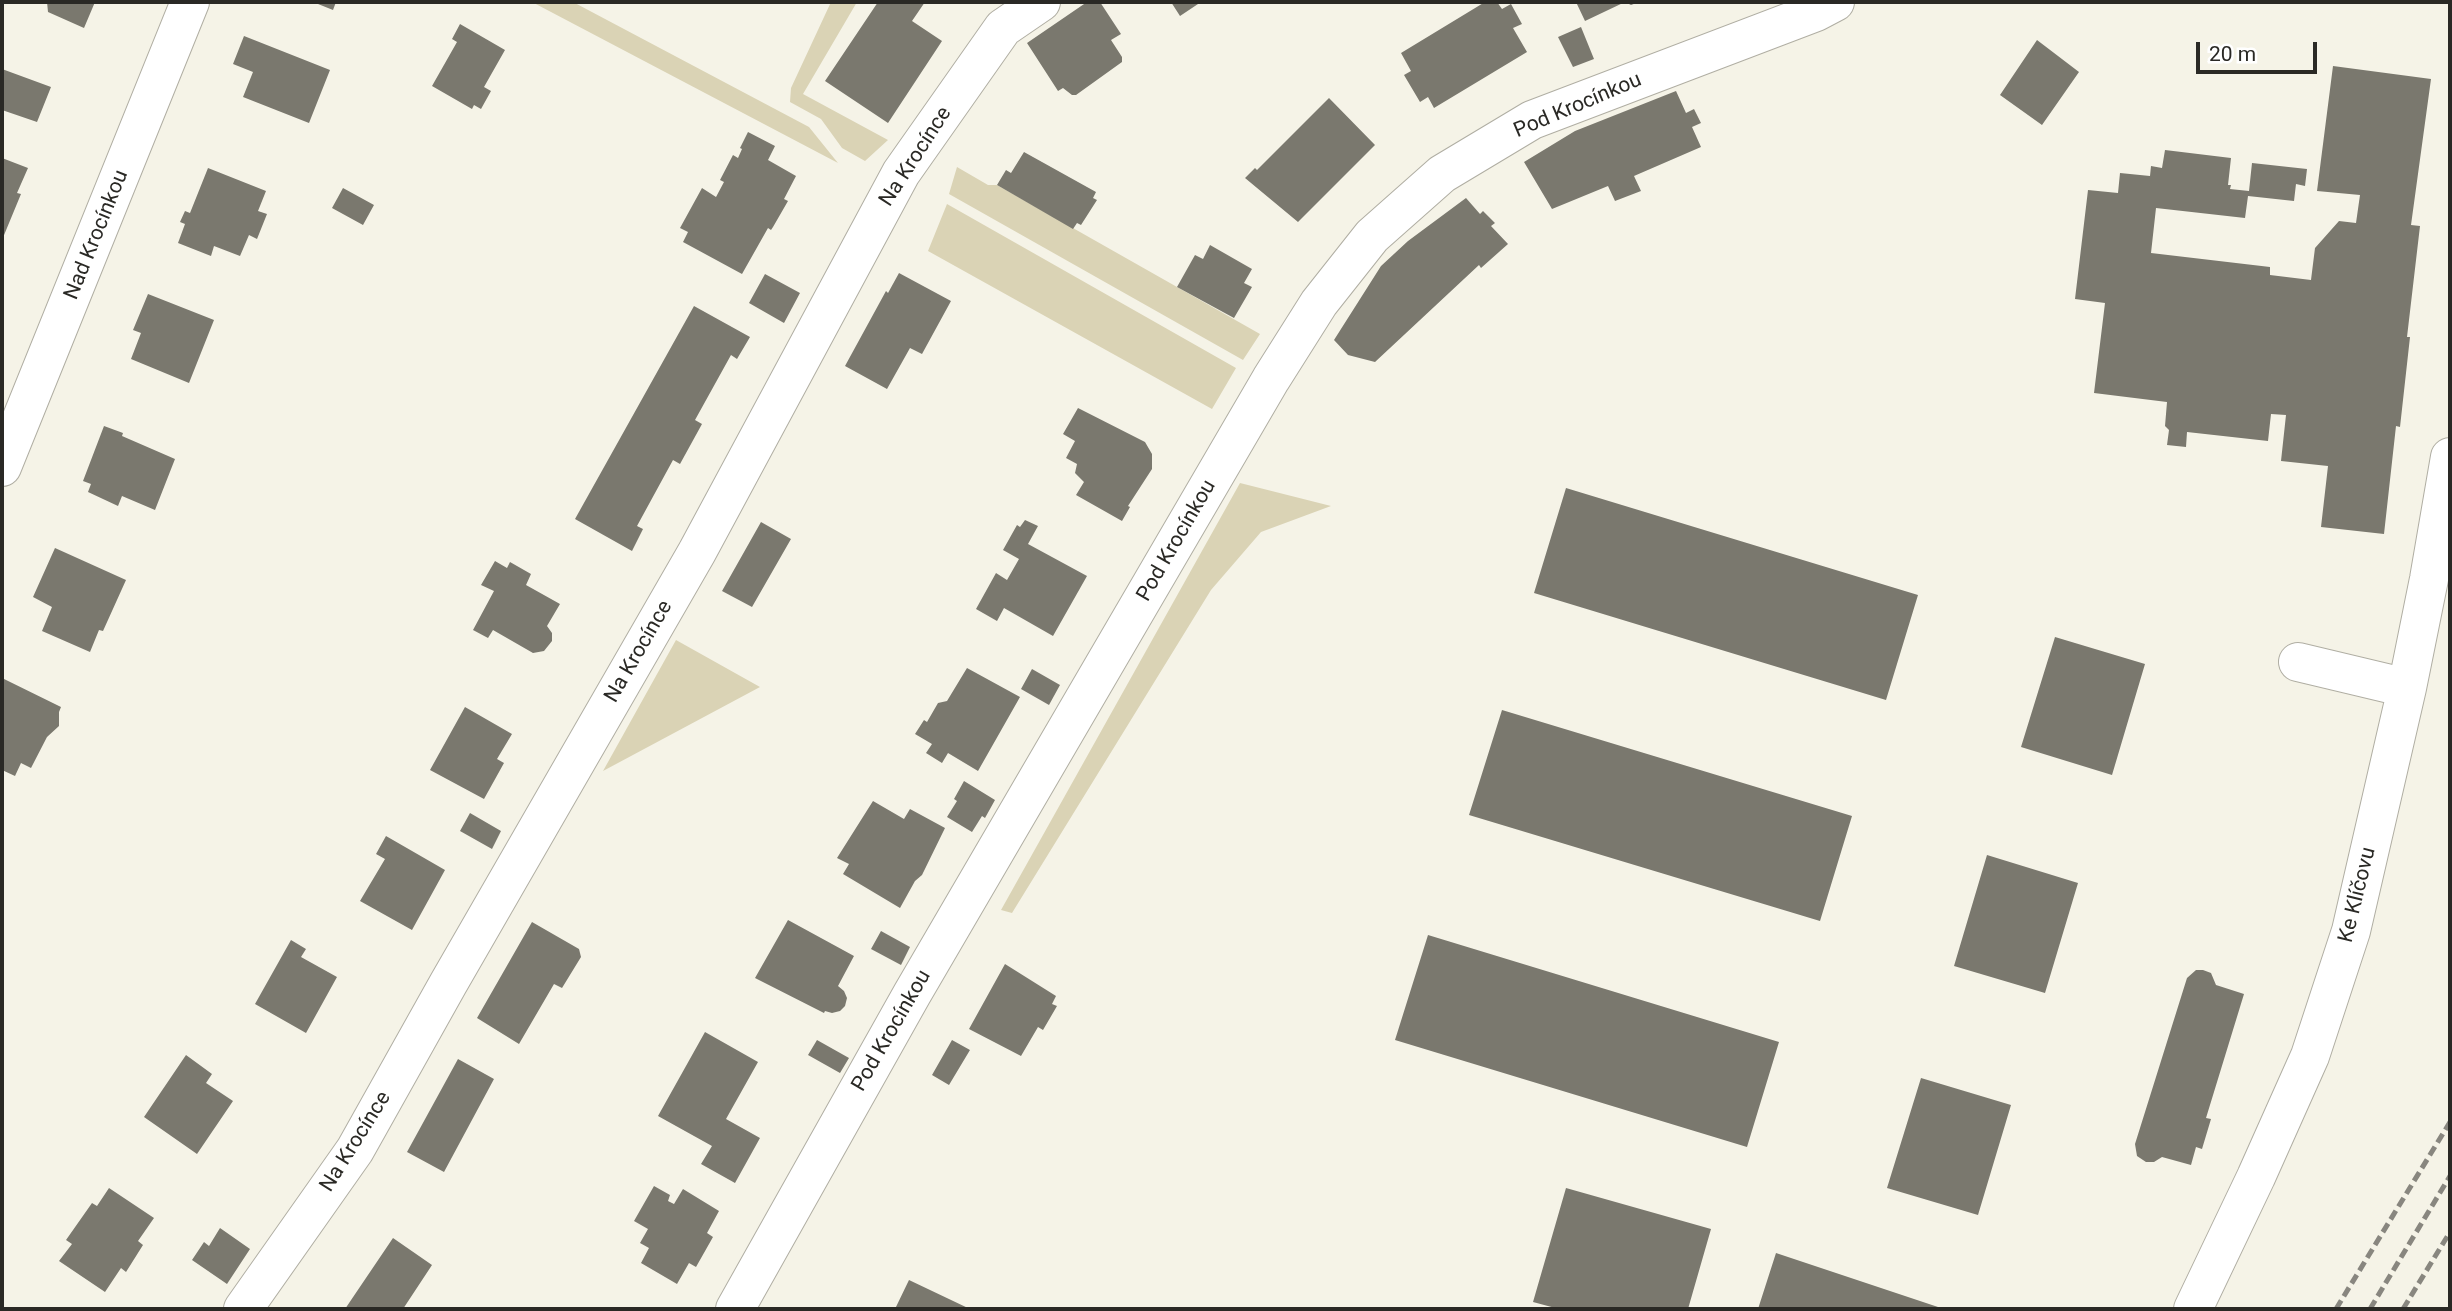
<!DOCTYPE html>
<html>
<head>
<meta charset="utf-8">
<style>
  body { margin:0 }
  #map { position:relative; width:2452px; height:1311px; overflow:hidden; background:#f5f3e7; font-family:Roboto,sans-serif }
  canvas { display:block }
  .frame { position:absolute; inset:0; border:4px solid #2a2925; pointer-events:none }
  .scale { position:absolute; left:2196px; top:42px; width:121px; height:32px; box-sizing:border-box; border:4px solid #2a2925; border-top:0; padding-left:9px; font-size:21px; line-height:24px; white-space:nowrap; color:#2a2925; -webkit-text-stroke:5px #fff; paint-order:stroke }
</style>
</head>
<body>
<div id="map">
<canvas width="2452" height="1311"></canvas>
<div class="frame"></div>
<div class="scale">20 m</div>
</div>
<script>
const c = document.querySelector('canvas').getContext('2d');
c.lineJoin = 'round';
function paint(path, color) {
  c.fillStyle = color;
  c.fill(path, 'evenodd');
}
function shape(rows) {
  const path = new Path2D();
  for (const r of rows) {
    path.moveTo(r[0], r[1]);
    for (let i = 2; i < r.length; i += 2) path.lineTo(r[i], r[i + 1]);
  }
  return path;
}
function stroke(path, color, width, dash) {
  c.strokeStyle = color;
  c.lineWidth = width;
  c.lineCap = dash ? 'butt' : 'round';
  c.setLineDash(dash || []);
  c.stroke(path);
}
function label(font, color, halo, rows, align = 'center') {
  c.font = font + ' Roboto,sans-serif';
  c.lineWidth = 5;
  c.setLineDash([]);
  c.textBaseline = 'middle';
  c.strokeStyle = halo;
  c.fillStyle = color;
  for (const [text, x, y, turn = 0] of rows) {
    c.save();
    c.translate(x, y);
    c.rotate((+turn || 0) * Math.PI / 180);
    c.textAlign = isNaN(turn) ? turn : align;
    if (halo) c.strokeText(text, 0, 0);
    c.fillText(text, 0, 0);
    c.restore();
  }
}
paint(shape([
  [532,2,573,2,809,127,838,163],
  [831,2,857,2,803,94,888,140,865,161,842,148,821,119,790,102,791,88],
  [957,167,988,185,997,185,1260,334,1243,360,949,194],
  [947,204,1236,368,1212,409,928,251],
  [1240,483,1331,506,1261,532,1211,590,1012,913,1001,910],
  [676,640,760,687,603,771]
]), '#dad3b5');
paint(shape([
  [47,2,95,2,84,28,48,12],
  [313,2,336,2,333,10],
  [878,2,925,2,912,21,942,41,888,123,825,81],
  [1087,2,1100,2,1121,34,1111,40,1122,57,1122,62,1076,95,1072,95,1063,88,1058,91,1027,43],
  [1171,2,1201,2,1180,16],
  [1485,2,1497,2,1502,9,1511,4,1522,24,1513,28,1527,52,1434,108,1428,97,1420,102,1404,75,1411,71,1401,53],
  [1576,2,1639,2,1631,5,1625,2,1585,21],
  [460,24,505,50,484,87,491,91,481,109,474,105,472,109,432,86,457,42,452,39],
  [1581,27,1594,59,1573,67,1558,37],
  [244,36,330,70,309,123,243,97,253,72,233,64],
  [2037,40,2079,72,2042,125,2000,95],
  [2333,66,2431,79,2411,225,2420,226,2407,337,2410,337,2400,427,2396,426,2384,534,2321,527,2328,466,2281,461,2286,415,2271,414,2268,441,2187,432,2186,447,2167,445,2169,430,2165,426,2167,402,2094,393,2105,303,2075,299,2088,190,2118,193,2120,173,2150,176,2151,166,2162,168,2165,150,2231,158,2228,185,2231,185,2230,189,2249,191,2252,163,2307,169,2305,186,2296,184,2294,201,2248,196,2245,218,2156,208,2151,253,2270,267,2270,275,2311,280,2315,248,2339,221,2356,223,2360,195,2317,191],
  [2,69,51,87,37,122,2,110],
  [1676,91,1686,113,1694,109,1701,123,1692,127,1701,147,1634,176,1641,191,1615,201,1608,186,1552,209,1524,162,1575,131],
  [1329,98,1375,145,1298,222,1245,178,1255,168,1257,170],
  [748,132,775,146,768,160,796,176,784,199,788,201,773,227,771,230,768,228,742,274,683,242,688,232,680,228,702,188,716,197,724,182,720,180,733,155,738,158,742,149,740,148],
  [1024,152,1096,192,1093,198,1097,200,1081,225,1077,223,1073,229,997,185,1006,170,1011,173],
  [2,158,28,168,17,193,21,194,2,240],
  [208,168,266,191,258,211,267,214,257,239,249,235,240,256,214,246,211,256,178,243,185,224,180,222,185,211,190,213],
  [343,188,374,205,363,225,332,208],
  [1466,198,1480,214,1483,211,1495,223,1491,226,1508,244,1481,268,1479,265,1375,362,1348,355,1334,340,1381,266,1408,241],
  [1210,245,1252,269,1244,283,1252,287,1234,318,1177,287,1195,255,1203,259],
  [899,273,951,301,922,354,910,348,887,389,845,366,886,291,888,293],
  [765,274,800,293,784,323,749,303],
  [148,294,214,320,189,383,131,359,141,333,133,330],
  [694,306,750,337,737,359,731,355,695,420,702,424,680,464,673,460,637,526,643,529,632,551,575,519],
  [1078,408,1145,442,1152,454,1152,469,1128,506,1130,507,1122,521,1076,495,1084,482,1075,473,1077,464,1066,458,1075,441,1063,434],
  [104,426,123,433,122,436,175,459,155,510,122,496,118,506,88,492,91,484,83,481],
  [1566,488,1918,595,1886,700,1534,593],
  [1025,520,1038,526,1028,544,1087,576,1053,636,1004,608,997,621,976,609,996,573,1007,580,1019,559,1003,550,1017,525,1020,527],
  [761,522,791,539,752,607,722,591],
  [55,548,126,580,103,631,99,630,90,652,42,631,52,607,33,597],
  [495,561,507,568,510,562,531,574,526,585,560,604,547,626,552,633,552,641,544,651,533,653,493,630,488,638,473,630,494,591,481,585],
  [2055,637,2145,664,2112,775,2021,747],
  [967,668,1020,697,978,771,948,753,942,763,926,753,932,744,915,734,924,720,927,722,938,703,947,701],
  [1032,669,1060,685,1049,705,1021,689],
  [2,678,61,707,59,712,59,726,47,737,31,768,21,763,15,776,2,770],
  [465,707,512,734,497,759,504,763,484,799,430,770],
  [1502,710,1852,816,1820,921,1469,815],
  [964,781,995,800,985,818,982,816,972,832,947,817,957,801,954,799],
  [873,801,904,819,910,809,945,828,922,875,915,881,900,908,843,874,849,864,837,858],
  [470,813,501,831,492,849,460,831],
  [386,836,445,870,412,930,360,901,385,859,376,854],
  [1987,855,2078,883,2045,993,1954,966],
  [788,920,854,956,838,986,844,991,847,998,845,1006,840,1011,832,1013,825,1011,824,1013,755,978],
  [532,922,579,949,581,957,562,988,554,984,519,1044,477,1018],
  [881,931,910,947,901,965,871,949],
  [1428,935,1779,1042,1747,1147,1395,1040],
  [291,940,306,949,301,957,337,977,306,1033,255,1004],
  [1005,964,1056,996,1052,1004,1057,1006,1043,1030,1038,1027,1021,1056,969,1029],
  [2196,970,2203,970,2211,973,2216,985,2244,994,2206,1118,2211,1119,2202,1149,2196,1147,2191,1165,2162,1157,2154,1162,2146,1162,2137,1156,2135,1144,2187,978],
  [705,1032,758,1062,726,1119,760,1138,735,1183,701,1164,712,1146,658,1116],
  [817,1040,849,1058,840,1073,808,1055],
  [952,1040,970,1050,949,1085,932,1075],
  [186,1055,212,1074,206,1083,233,1101,197,1154,144,1117],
  [458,1059,494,1079,444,1172,407,1152],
  [1921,1078,2011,1105,1978,1215,1887,1188],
  [654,1186,670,1195,668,1201,674,1204,683,1189,719,1211,707,1233,713,1237,696,1267,689,1263,677,1284,641,1263,649,1248,640,1243,648,1229,634,1221],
  [109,1188,154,1218,138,1241,143,1245,126,1272,121,1268,105,1292,59,1261,72,1244,66,1240,92,1203,97,1206],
  [1566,1188,1711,1229,1688,1309,1559,1309,1533,1302],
  [220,1228,250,1249,227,1284,192,1260,204,1242,209,1246],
  [393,1238,432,1265,403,1309,345,1309],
  [1776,1253,1944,1309,1758,1309],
  [909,1280,970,1309,895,1309]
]), '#7a786e');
const minor = shape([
  [2,467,190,2],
  [2298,662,2407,688],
  [243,1309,355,1150,448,984,697,552,901,173,1003,28,1041,2],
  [735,1309,912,994,1271,379,1319,303,1372,236,1442,174,1532,120,1816,12,1835,2],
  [2193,1309,2256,1177,2310,1056,2351,931,2407,688,2429,579,2450,457]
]);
stroke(minor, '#b0aea3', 40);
stroke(minor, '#fff', 38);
stroke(shape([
  [2336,1309,2450,1122],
  [2370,1309,2450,1176],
  [2403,1309,2450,1232]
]), '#88867f', 5, [10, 5]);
label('21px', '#2a2925', '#fff', [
  ["Pod Krocínkou",1578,106,-23],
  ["Na Krocínce",916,157,-57],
  ["Nad Krocínkou",97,235,-68],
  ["Pod Krocínkou",1177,541,-60],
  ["Na Krocínce",639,652,-60],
  ["Ke Klíčovu",2358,895,-76],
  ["Pod Krocínkou",892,1031,-60],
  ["Na Krocínce",356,1142,-58]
]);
</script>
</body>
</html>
